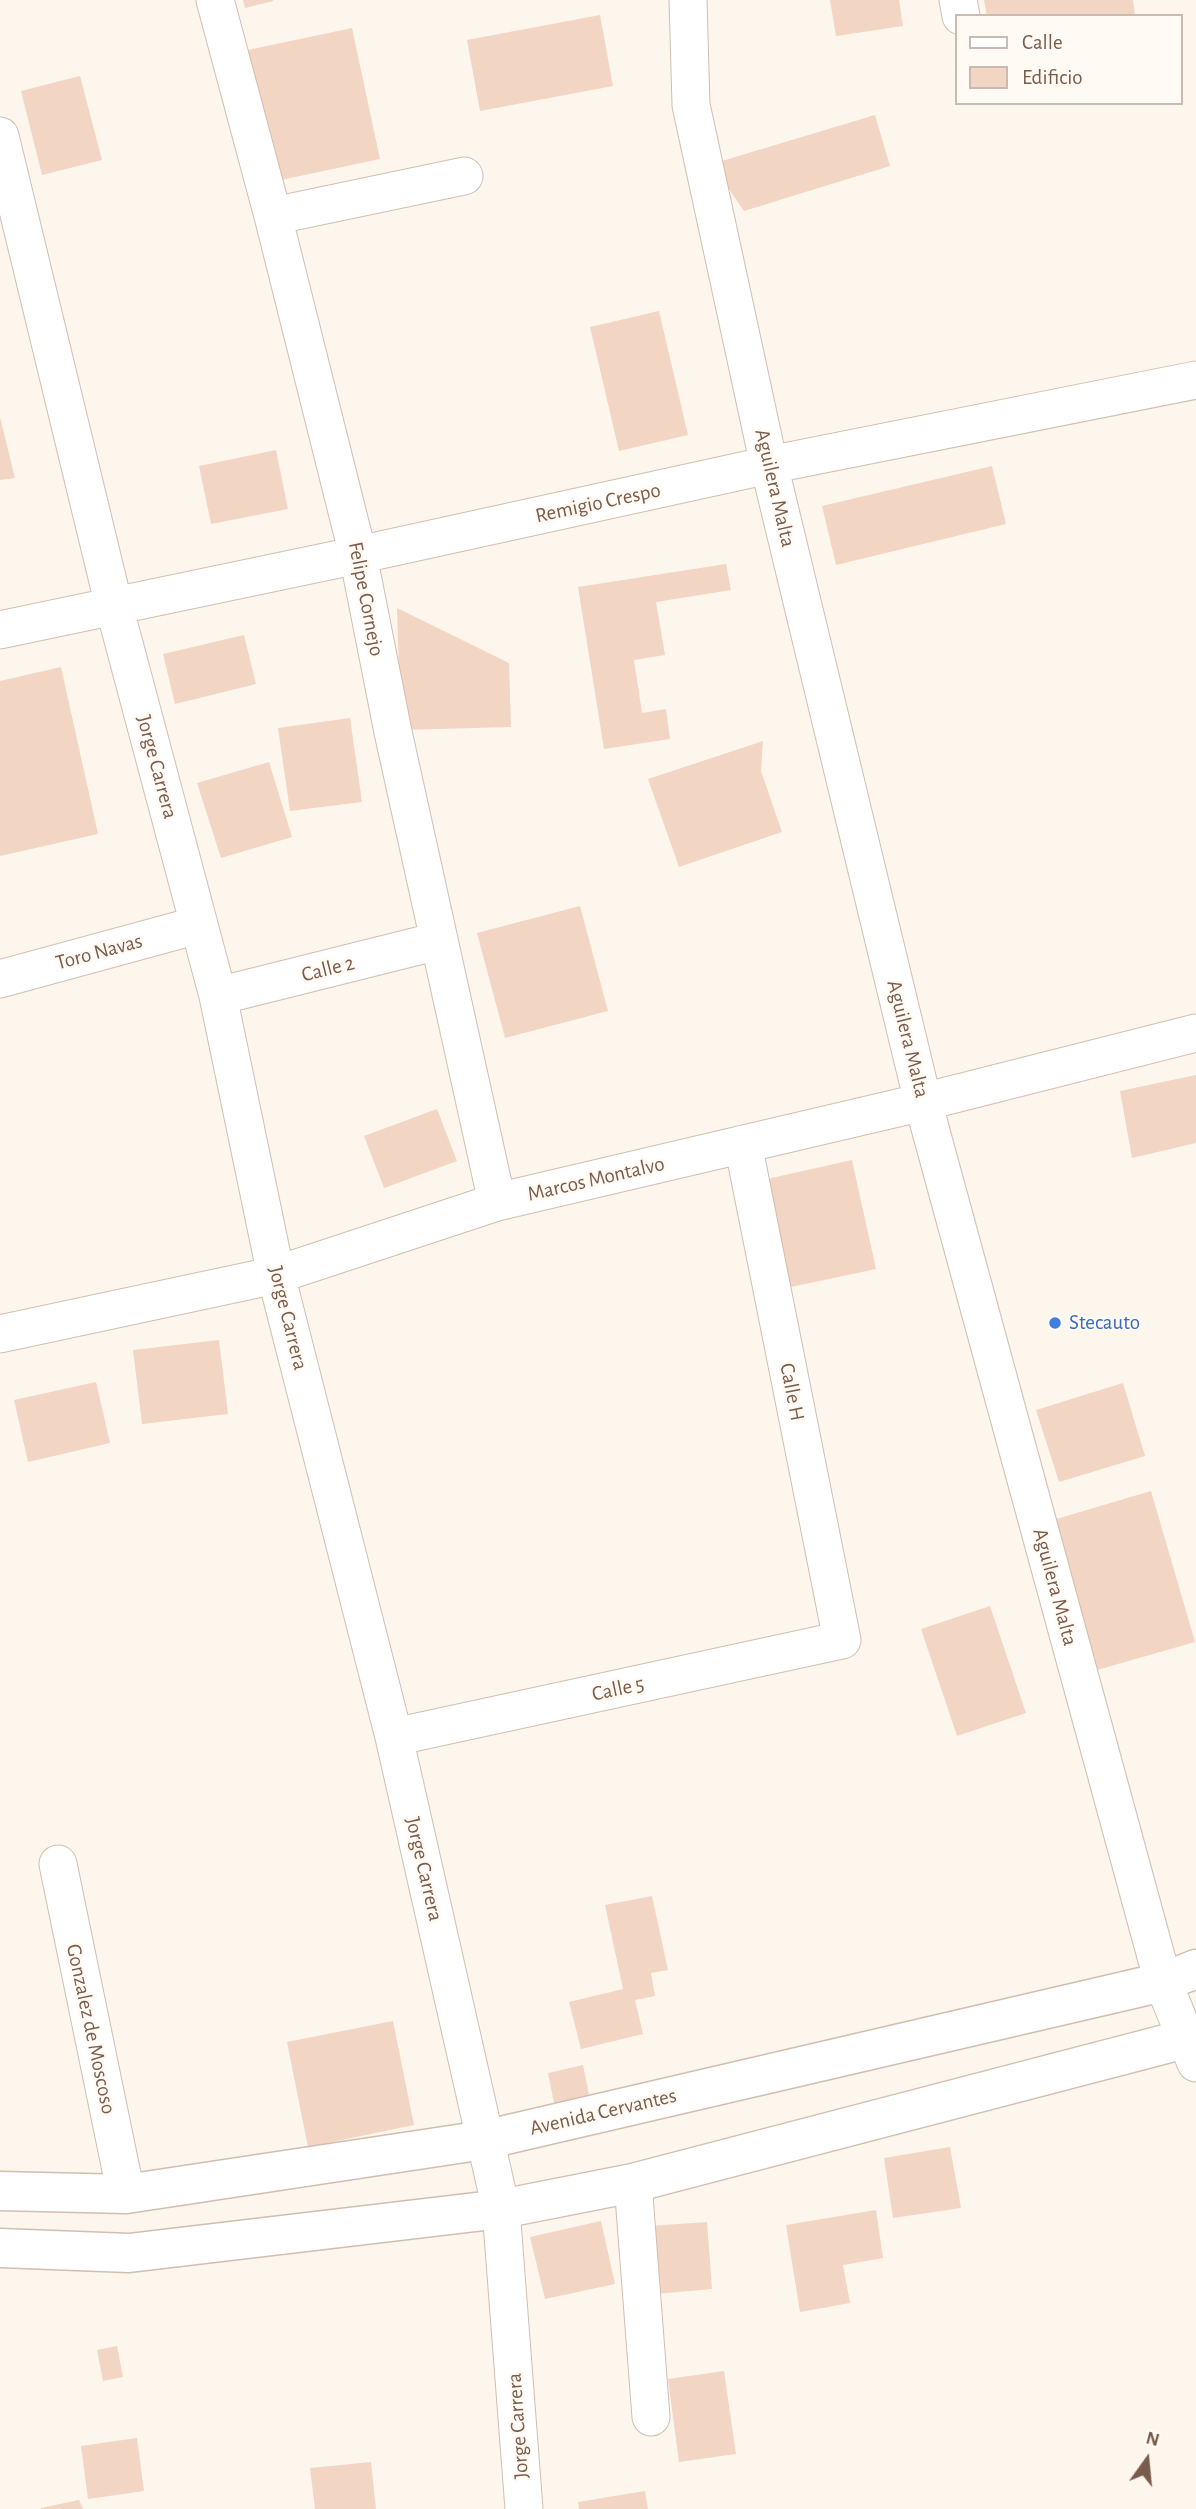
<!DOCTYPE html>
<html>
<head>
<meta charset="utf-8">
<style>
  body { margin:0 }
  #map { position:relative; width:1196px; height:2509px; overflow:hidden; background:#fdf6ec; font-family:"Alegreya Sans",sans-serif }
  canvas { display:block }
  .legend { position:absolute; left:955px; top:14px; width:228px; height:91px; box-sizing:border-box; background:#fffaf3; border:2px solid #cabbb1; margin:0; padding:9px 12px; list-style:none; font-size:21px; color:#7a5c4d }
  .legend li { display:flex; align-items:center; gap:14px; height:35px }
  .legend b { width:35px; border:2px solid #cabbb1 }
  .north { position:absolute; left:1112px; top:2425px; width:70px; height:70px; -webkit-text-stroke:5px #fffaf3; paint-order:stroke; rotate:15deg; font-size:19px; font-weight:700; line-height:28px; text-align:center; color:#7a5c4d }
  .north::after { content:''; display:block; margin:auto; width:24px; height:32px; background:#7a5c4d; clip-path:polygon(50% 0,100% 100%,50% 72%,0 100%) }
</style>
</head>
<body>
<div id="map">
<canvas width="1196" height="2509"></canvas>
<ul class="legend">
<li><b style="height:9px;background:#fff"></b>Calle</li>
<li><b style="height:19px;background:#f3d5c3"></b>Edificio</li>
</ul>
<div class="north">N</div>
</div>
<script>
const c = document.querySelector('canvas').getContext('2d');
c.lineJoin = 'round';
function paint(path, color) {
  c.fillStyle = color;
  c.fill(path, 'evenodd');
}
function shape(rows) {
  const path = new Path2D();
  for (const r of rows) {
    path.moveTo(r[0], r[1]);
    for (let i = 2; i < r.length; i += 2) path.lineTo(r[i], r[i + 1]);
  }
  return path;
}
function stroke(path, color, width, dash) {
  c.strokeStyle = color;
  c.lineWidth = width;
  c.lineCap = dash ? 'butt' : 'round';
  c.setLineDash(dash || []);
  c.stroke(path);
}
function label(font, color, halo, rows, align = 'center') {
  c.font = font + ' "Alegreya Sans",sans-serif';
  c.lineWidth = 5;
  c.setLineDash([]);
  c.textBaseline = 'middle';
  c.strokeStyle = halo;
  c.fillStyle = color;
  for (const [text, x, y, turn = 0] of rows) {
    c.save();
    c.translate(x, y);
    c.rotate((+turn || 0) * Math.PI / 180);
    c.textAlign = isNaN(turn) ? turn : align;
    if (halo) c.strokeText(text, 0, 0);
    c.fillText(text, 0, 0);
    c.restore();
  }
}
paint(shape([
  [243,0,273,0,273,1,245,8],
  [830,0,899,0,903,26,836,36],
  [984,0,1133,0,1135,16,987,16],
  [600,15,613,86,480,111,467,40],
  [352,28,380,159,276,181,248,50],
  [80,76,102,160,42,175,21,91],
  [875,115,890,166,744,211,712,164],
  [659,311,688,435,619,451,590,327],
  [0,417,15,478,0,480],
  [276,450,288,509,211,524,199,466],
  [992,466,1006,524,836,565,822,506],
  [726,564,731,590,656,602,665,655,634,660,642,713,666,709,670,739,604,749,578,587],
  [397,608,509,663,511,727,401,730],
  [244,635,256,684,175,704,163,654],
  [61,667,98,834,0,856,0,681],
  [350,718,362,802,290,811,278,728],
  [763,741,761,771,782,832,679,867,648,779],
  [269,762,292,837,221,858,197,783],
  [580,906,608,1011,505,1038,477,933],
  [1196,1075,1196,1143,1132,1158,1120,1091],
  [437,1109,457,1161,384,1188,364,1136],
  [852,1160,876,1269,791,1287,767,1179],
  [219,1340,228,1414,142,1424,133,1350],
  [96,1382,110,1443,28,1462,14,1400],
  [1123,1383,1145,1456,1059,1482,1036,1410],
  [1151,1491,1195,1642,1097,1670,1053,1520],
  [990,1606,1026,1713,957,1736,921,1629],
  [652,1896,668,1970,651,1973,655,1996,635,2000,643,2034,581,2049,569,2002,623,1989,605,1905],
  [393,2021,414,2125,308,2147,287,2042],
  [583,2065,590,2100,555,2108,548,2073],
  [950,2147,961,2208,893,2218,884,2158],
  [876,2210,883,2258,843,2265,850,2303,800,2312,786,2225],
  [601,2221,615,2284,545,2299,530,2237],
  [707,2222,712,2289,655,2294,650,2226],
  [117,2346,123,2377,103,2381,97,2350],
  [724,2371,736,2454,679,2462,668,2379],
  [137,2438,144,2491,88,2499,81,2446],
  [371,2462,376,2509,315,2509,310,2468],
  [645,2491,648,2509,579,2509,578,2502],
  [79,2500,83,2509,41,2509,41,2508]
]), '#f3d5c3');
const minor = shape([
  [215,0,273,216,358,555,393,732,497,1202],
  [688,0,691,105,769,465,923,1102,1163,1982,1196,2063],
  [958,0,961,16],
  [0,136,114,606,218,996,276,1275,394,1737,501,2209,524,2509],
  [273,216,464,176],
  [0,630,358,555,769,465,1196,380],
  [0,979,198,925],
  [218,996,438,941],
  [0,1334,276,1275,497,1202,923,1102,1196,1033],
  [394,1737,842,1640,743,1144],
  [58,1864,126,2194],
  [633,2183,651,2417]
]);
const tertiary = shape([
  [0,2191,126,2194,484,2140,1163,1982,1196,1969],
  [0,2248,129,2253,501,2209,633,2183,1196,2036]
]);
stroke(minor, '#d1beb0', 39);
stroke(tertiary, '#d1beb0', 41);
stroke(minor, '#fff', 37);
stroke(tertiary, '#fff', 38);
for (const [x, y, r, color] of [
  [1055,1323,7,"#3f7fe0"]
]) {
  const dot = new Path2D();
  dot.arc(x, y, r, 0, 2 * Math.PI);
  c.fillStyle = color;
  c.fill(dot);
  stroke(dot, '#fffaf3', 2.5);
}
label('21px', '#7a5c4d', '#fffaf3', [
  ["Aguilera Malta",775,488,77],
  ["Remigio Crespo",598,503,-12],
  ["Felipe Cornejo",366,599,79],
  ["Jorge Carrera",157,767,75],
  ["Toro Navas",99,952,-15],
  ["Calle 2",328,969,-14],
  ["Aguilera Malta",908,1039,76],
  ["Marcos Montalvo",596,1179,-13],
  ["Jorge Carrera",288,1318,76],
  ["Calle H",792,1392,79],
  ["Aguilera Malta",1055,1587,75],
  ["Calle 5",618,1689,-12],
  ["Jorge Carrera",424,1869,77],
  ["Gonzalez de Moscoso",91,2029,78],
  ["Avenida Cervantes",603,2112,-13],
  ["Jorge Carrera",518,2426,-94]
]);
label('21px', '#366cbe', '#fffaf3', [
  ["Stecauto",1069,1323]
], 'left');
</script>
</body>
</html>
